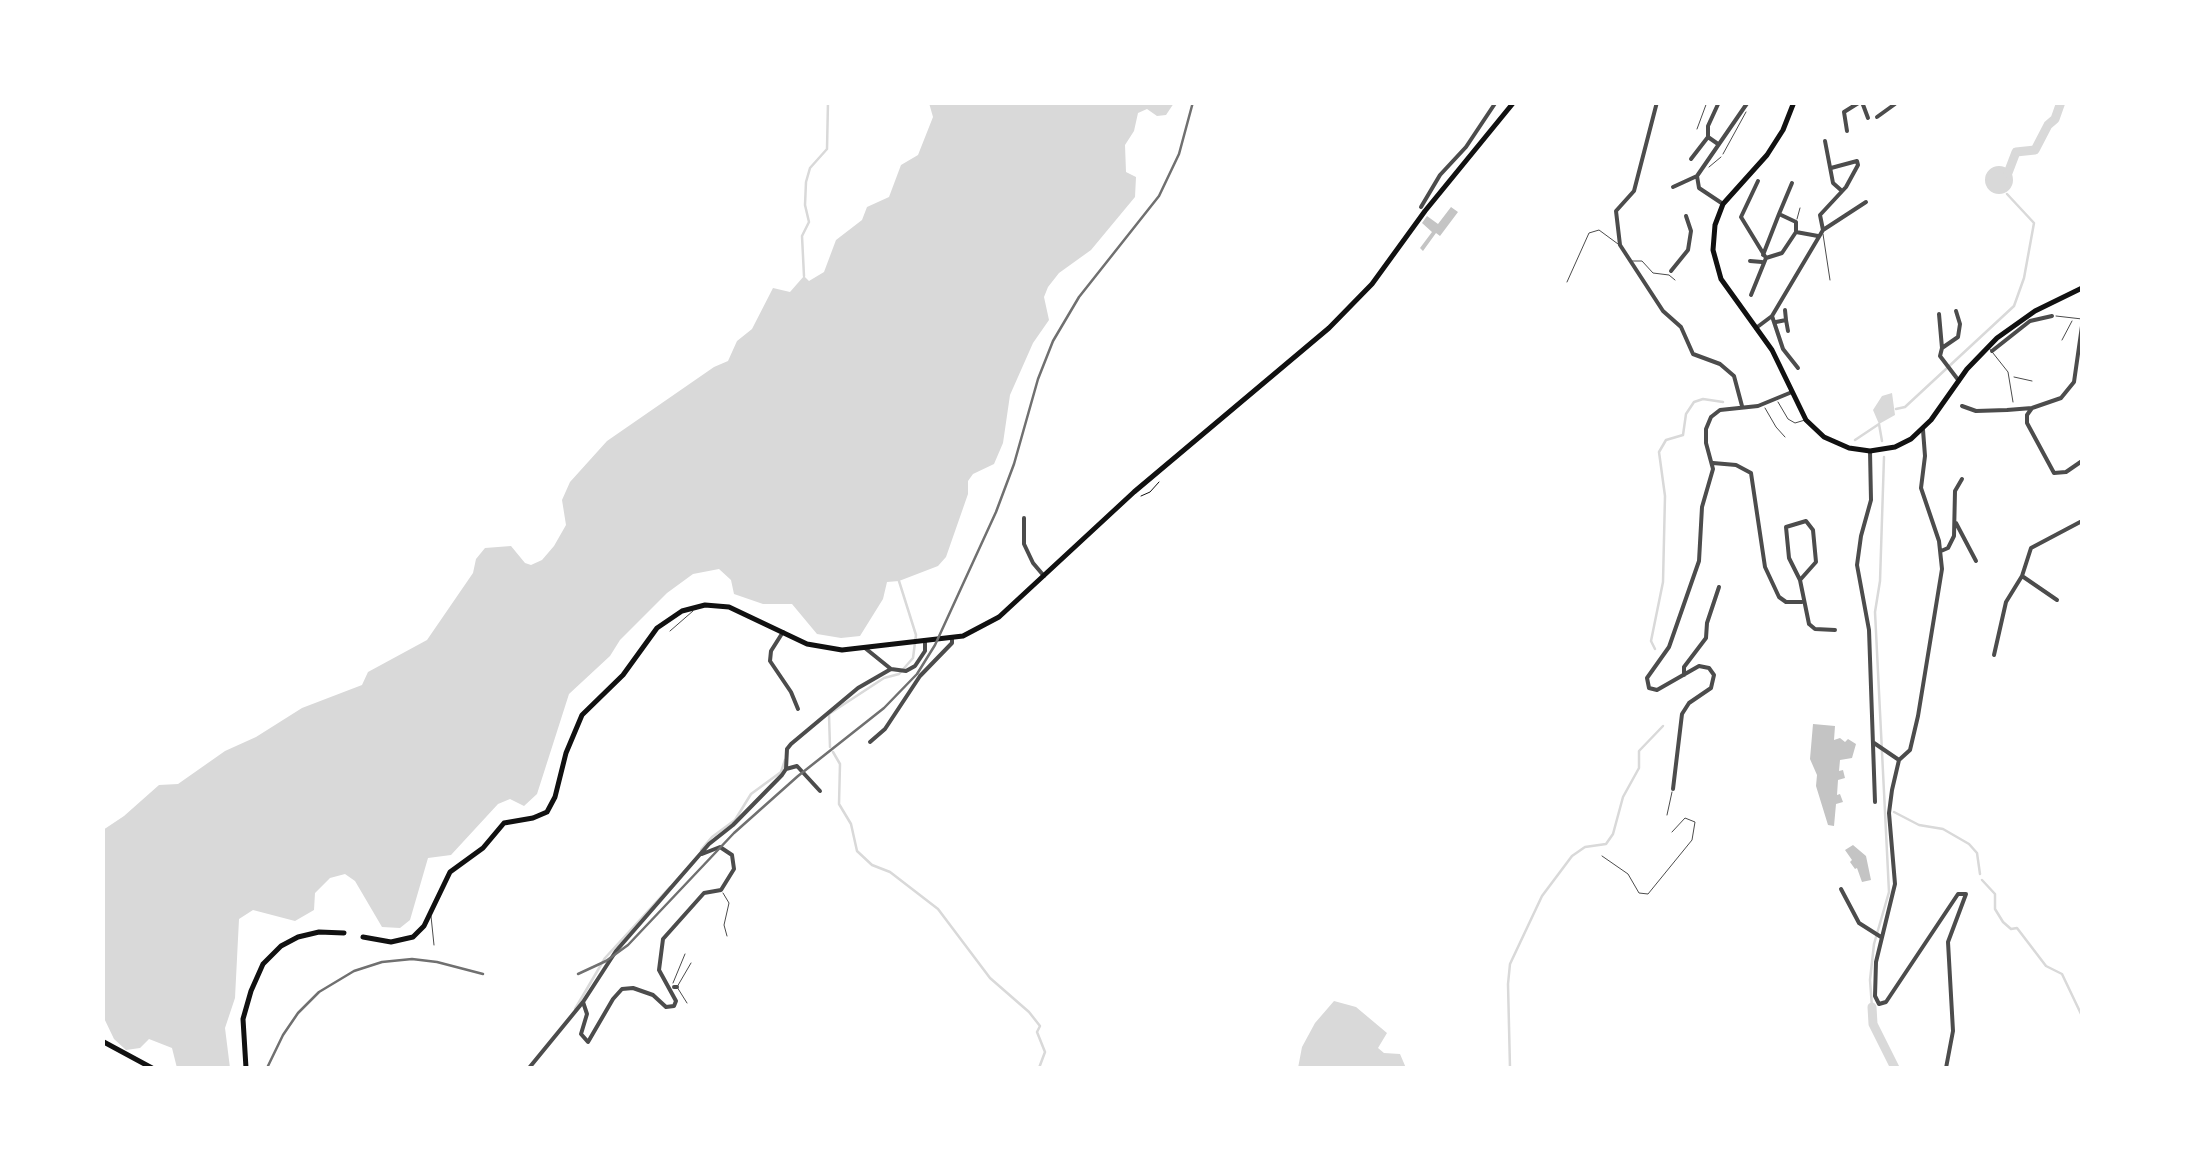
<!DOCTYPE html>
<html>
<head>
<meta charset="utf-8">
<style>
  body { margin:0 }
  #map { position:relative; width:2185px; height:1171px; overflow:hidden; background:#fff; font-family:"Exo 2",sans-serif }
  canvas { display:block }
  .frame { position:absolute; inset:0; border:105px solid #fff; pointer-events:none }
</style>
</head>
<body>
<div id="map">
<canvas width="2185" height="1171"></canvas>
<div class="frame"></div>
</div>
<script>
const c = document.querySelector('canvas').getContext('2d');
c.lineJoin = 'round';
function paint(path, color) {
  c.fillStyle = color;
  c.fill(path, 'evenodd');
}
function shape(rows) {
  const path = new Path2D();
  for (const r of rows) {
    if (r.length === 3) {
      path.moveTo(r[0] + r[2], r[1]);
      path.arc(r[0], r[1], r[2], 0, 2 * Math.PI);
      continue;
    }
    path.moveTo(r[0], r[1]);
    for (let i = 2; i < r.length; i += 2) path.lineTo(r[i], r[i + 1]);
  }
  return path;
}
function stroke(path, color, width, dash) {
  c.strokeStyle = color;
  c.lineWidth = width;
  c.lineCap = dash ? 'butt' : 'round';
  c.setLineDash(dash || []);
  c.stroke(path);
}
paint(shape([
  [929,103,1174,103,1166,115,1157,116,1147,109,1138,113,1134,131,1125,145,1126,172,1136,177,1135,197,1091,250,1059,273,1048,287,1044,297,1049,320,1033,343,1010,395,1003,443,994,464,973,474,968,481,968,494,946,557,938,566,899,581,887,582,883,599,860,636,841,638,817,634,792,604,763,604,734,594,731,580,719,569,693,574,667,593,620,640,610,656,569,694,537,794,524,806,510,799,498,804,451,855,428,858,410,920,400,928,382,927,355,881,345,874,330,878,315,893,314,910,295,921,253,910,239,919,235,998,225,1028,230,1068,177,1068,172,1048,149,1039,140,1048,126,1050,114,1039,103,1016,103,830,124,816,159,785,178,784,225,751,256,737,302,708,362,685,368,672,427,640,473,573,476,559,485,548,511,546,525,563,531,565,542,560,554,546,566,525,562,500,570,482,607,441,714,367,728,361,737,341,752,329,773,288,790,292,804,276,809,281,824,272,836,240,862,220,867,207,889,197,901,165,918,155,933,117],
  [1999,180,14],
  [1892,393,1895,415,1879,424,1873,410,1882,396],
  [1334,1001,1356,1007,1387,1033,1378,1048,1384,1053,1400,1054,1406,1068,1298,1068,1302,1047,1315,1023]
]), '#d9d9d9');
stroke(shape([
  [804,276,802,236,809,222,805,205,806,182,810,168,827,149,828,102],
  [1896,409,1905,407,2014,306,2024,278,2034,223,2007,194],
  [1855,440,1879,424,1882,441],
  [1655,649,1651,641,1663,582,1665,496,1659,452,1666,440,1683,435,1686,414,1694,402,1703,399,1723,402],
  [829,714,884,678,899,674,913,658,916,635,899,581],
  [829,715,830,747],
  [833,752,840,764,839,804,851,824,857,851,872,865,890,872,938,909,990,978,1029,1012,1040,1026,1037,1032,1045,1052,1039,1068],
  [1894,812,1919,825,1943,829,1969,844,1977,853,1980,874],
  [701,850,712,837,735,820,751,794,781,772,785,760],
  [1982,880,1995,894,1995,909,2003,922,2011,929,2017,928,2046,966,2062,974,2082,1016],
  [1872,1007,1870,980,1874,944,1889,892,1875,612,1880,581,1884,457],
  [575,1009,605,958,670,887],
  [1510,1068,1508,984,1510,964,1542,896,1572,856,1585,847,1606,844,1613,834,1623,797,1639,768,1639,751,1663,726]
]), '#d9d9d9', 2.5);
stroke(shape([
  [2008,173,2016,152,2035,150,2048,125,2055,119,2061,102],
  [1872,1007,1873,1024,1895,1068]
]), '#d9d9d9', 9);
paint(shape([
  [1451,207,1458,212,1440,236,1436,233,1423,251,1420,248,1432,232,1422,223,1427,216,1438,224],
  [1813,724,1835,726,1834,740,1840,738,1845,742,1848,739,1856,744,1852,758,1840,760,1839,771,1843,770,1845,778,1838,780,1837,795,1840,794,1843,802,1836,804,1834,826,1828,825,1816,786,1817,775,1810,759],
  [1853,845,1866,856,1871,880,1862,882,1857,868,1855,869,1850,862,1852,860,1845,850]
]), '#c4c4c4');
stroke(shape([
  [1141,496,1150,492,1159,482]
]), '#111', 1);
stroke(shape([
  [1697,129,1707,102],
  [1723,154,1746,112],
  [1709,167,1721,157],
  [1797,219,1800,208],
  [1823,234,1830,280],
  [1632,261,1642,261,1653,273,1669,275,1675,280],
  [1567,282,1589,233,1599,230,1618,244],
  [2056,316,2082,319],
  [2062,340,2072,321],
  [1989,348,2008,372,2013,402],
  [2014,377,2032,381],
  [1778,402,1788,419,1795,423,1805,420],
  [1765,408,1776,427,1785,437],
  [670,631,693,611],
  [1667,815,1672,792],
  [1602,856,1628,874,1639,893,1648,894,1692,840,1695,822,1685,818,1672,832],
  [723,893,729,903,724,925,727,936],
  [431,916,434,945],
  [673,983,685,954],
  [687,1003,677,987,691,963]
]), '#4c4c4c', 1);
stroke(shape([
  [1657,102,1634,191,1616,211,1620,245,1663,311,1681,327,1693,354,1720,364,1734,376,1742,406],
  [1862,102,1868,118],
  [1877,117,1895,104],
  [1847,131,1844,112,1860,102],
  [1825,141,1833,183,1842,191],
  [1718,144,1708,137,1708,126,1719,102],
  [1691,159,1708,137],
  [1758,181,1741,217,1766,258,1782,253,1796,232,1818,236],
  [1673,187,1697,176],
  [1723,204,1699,188,1697,176,1748,102],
  [1421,207,1440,175,1466,147,1496,102],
  [1779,214,1792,183],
  [1823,230,1820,215,1846,187,1858,165,1857,161,1831,168],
  [1763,255,1779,214,1796,222,1796,232],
  [1750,261,1762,262],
  [1671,271,1688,250,1691,231,1686,216],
  [1751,295,1766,258],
  [1785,310,1786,320],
  [1956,311,1960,324,1958,337,1942,348,1940,356,1959,381],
  [1939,314,1942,348],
  [1772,316,1783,349,1798,368],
  [1776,322,1786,320,1788,331],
  [1756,328,1772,316,1823,230,1866,202],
  [1992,351,2030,321,2052,316],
  [1962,406,1976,411,2007,410,2032,408,2061,398,2074,382,2082,326],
  [2032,408,2027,415,2027,423,2054,473,2066,472,2082,461],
  [1923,430,1925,456,1921,488,1939,541,1942,569,1918,716,1910,750,1899,760,1892,790,1889,813,1895,884,1876,962,1875,996,1879,1004,1886,1002,1958,894,1966,894,1948,942,1953,1031,1946,1068],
  [1870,451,1871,500,1861,536,1857,565,1869,630,1875,802],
  [1713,463,1736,465,1751,473,1765,567,1779,597,1786,602,1802,602],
  [1024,518,1024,544,1033,563,1044,576],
  [1956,523,1976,561],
  [1941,551,1948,548,1954,536,1955,491,1962,479],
  [2022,576,2057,600],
  [1800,580,1816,562,1813,530,1806,521,1786,527,1789,558,1800,580,1809,624,1815,629,1835,630],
  [783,632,771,651,770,661,791,692,798,709],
  [865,648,891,669,906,671,915,666,925,651,925,640],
  [1994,655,2006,602,2022,576,2031,548,2082,521],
  [1684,675,1684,667,1706,638,1707,623,1719,587],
  [870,742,885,729,920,676,952,643,952,638],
  [1874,743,1899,760],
  [786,769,797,766,820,791],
  [1673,789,1682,714,1689,703,1711,688,1714,675,1709,668,1699,666,1657,690,1649,688,1647,678,1669,647,1699,561,1702,507,1713,469,1706,443,1706,429,1711,417,1720,410,1758,406,1792,392],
  [1841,889,1859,923,1881,937],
  [674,987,677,987],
  [583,1002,587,1014,581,1034,588,1042,613,999,622,989,633,988,653,995,666,1007,674,1006,676,1001,659,970,663,939,704,893,721,890,734,869,732,855,720,847,702,854],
  [529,1068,583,1002,616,951,709,844,733,825,782,775,786,769,787,749,791,744,858,688,891,669]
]), '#4c4c4c', 4);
stroke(shape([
  [1794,102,1783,130,1767,155,1723,204,1715,225,1713,250,1721,279,1772,350,1806,420,1824,437,1849,448,1870,451,1895,447,1911,439,1931,420,1967,369,1997,338,2035,311,2082,288]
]), '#111', 5);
stroke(shape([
  [363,937,391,942,413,937,424,926,450,872,483,848,504,823,533,818,547,812,555,797,566,753,582,715,623,675,657,628,682,611,705,605,729,607,807,644,842,650,963,636,999,617,1134,492,1329,328,1372,284,1425,211,1514,102],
  [102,1041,152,1068],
  [246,1068,243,1019,251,991,263,964,281,946,298,937,319,932,344,933]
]), '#111', 5);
stroke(shape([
  [578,974,606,961,628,945,734,833,798,776,884,708,917,674,935,645,996,512,1014,464,1038,379,1053,341,1079,297,1159,196,1179,154,1193,102],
  [267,1068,283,1035,298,1013,319,992,354,971,382,962,412,959,437,962,483,974]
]), '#707070', 2.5);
</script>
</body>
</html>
